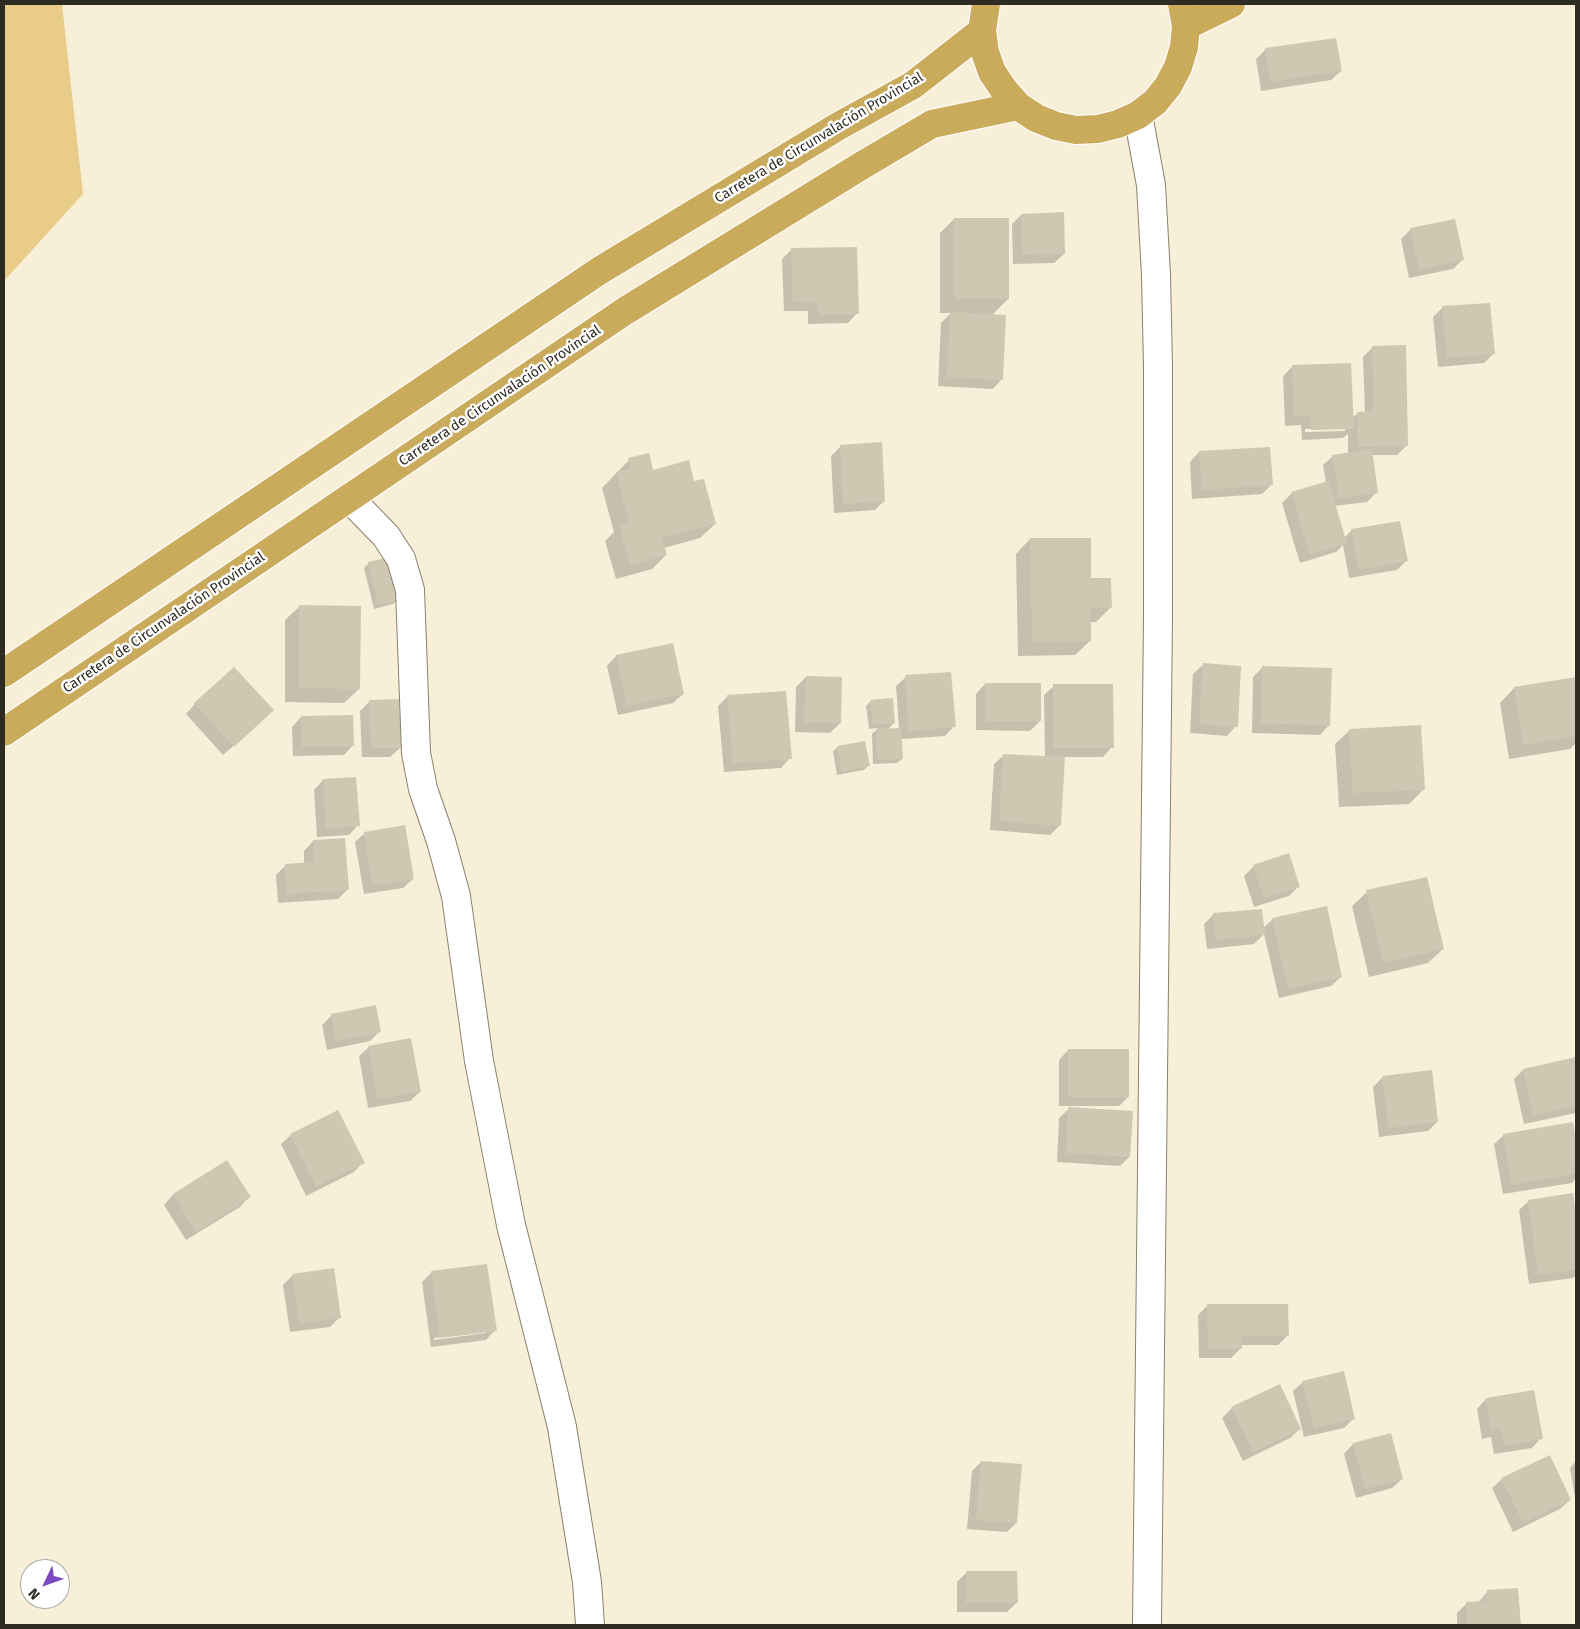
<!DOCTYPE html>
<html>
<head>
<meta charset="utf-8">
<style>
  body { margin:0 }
  #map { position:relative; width:1580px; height:1629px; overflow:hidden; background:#f8efd9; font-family:"Fira Sans",sans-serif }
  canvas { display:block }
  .frame { position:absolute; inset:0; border:5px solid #2e2b23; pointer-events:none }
  .north { position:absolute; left:20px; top:1559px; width:50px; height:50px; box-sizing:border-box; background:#fff; border:1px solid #abaaa7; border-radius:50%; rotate:228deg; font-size:14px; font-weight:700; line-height:20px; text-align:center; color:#2e2b23 }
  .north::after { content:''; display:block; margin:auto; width:18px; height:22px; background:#7949c1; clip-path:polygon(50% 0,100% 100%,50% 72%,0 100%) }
</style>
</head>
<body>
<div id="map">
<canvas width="1580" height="1629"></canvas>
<div class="frame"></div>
<div class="north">N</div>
</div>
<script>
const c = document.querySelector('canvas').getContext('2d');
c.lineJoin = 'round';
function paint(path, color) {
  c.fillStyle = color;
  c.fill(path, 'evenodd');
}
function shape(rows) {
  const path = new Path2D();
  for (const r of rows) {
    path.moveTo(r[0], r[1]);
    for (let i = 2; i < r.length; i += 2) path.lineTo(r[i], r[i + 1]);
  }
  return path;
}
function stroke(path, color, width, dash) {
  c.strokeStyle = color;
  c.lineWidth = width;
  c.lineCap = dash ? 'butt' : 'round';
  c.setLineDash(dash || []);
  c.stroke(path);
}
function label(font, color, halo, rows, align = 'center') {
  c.font = font + ' "Fira Sans",sans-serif';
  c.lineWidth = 5;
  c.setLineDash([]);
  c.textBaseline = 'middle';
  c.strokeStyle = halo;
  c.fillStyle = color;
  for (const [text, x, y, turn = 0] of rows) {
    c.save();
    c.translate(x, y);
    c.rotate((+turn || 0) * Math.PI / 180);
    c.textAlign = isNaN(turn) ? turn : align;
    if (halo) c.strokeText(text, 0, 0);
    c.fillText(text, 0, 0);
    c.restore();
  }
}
paint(shape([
  [4,4,62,4,83,194,4,281]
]), '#e8cc88');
paint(shape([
  [1266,49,1341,71,1331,80,1261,91,1256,59],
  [1021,215,1064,254,1054,263,1013,264,1012,224],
  [954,219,1008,299,991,316,1002,379,993,389,938,386,941,323,951,313,940,313,940,233],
  [1411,229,1462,260,1453,269,1409,278,1401,239],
  [792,249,857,313,848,323,808,324,808,311,784,311,782,259],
  [1443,307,1493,354,1484,363,1438,367,1433,317],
  [1373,347,1407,445,1397,455,1371,455,1377,492,1367,502,1334,506,1344,538,1352,530,1406,561,1397,570,1349,578,1343,545,1336,552,1300,563,1282,503,1292,493,1326,483,1323,465,1333,456,1348,453,1348,434,1343,438,1302,440,1301,425,1285,426,1283,376,1293,366,1352,418,1357,414,1365,413,1363,357],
  [1345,428,1345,431,1305,432,1305,429],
  [841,446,884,501,875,510,834,513,831,456],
  [1199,452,1271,485,1262,494,1192,499,1190,462],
  [629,460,652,472,715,524,700,538,664,548,666,555,652,569,616,579,605,541,614,532,602,488],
  [1030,539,1090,580,1111,607,1096,622,1090,622,1090,641,1075,655,1018,656,1016,554],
  [369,563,398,600,393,604,374,609,364,568],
  [300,606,359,689,344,703,285,702,285,620],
  [672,644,683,694,673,703,618,715,607,666,616,656],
  [1203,665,1236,726,1227,736,1190,733,1193,674],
  [1263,667,1329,725,1320,735,1252,733,1253,677],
  [806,677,840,723,830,733,795,732,796,687],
  [906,677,954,726,945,736,901,739,902,759,897,763,873,764,872,734,878,728,869,729,866,706,871,701,894,723,887,730,899,729,896,686],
  [1576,678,1576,743,1570,749,1509,759,1500,703,1514,688],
  [985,684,1040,721,1030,731,976,730,976,694],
  [1054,686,1112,747,1103,757,1064,757,1060,825,1050,835,990,830,994,764,1004,755,1045,757,1044,695],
  [728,696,790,758,781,768,724,772,718,706],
  [370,701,400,748,390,757,362,757,360,711],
  [195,704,263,720,223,755,186,714],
  [301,717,353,745,344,755,293,756,292,727],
  [1350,730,1423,790,1409,804,1339,807,1335,744],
  [838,747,868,766,864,770,837,775,833,751],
  [323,780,358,825,349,835,317,837,314,790],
  [365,833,413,879,403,888,364,894,355,842],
  [313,841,347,890,338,899,278,903,276,875,285,866,304,864,304,851],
  [1254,866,1299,886,1289,896,1254,907,1244,876],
  [1367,892,1443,949,1428,963,1369,977,1352,906],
  [1214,914,1263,928,1273,919,1341,977,1331,986,1279,998,1264,934,1254,944,1207,949,1204,924],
  [332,1015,380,1031,370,1041,327,1050,322,1025],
  [369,1047,420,1092,410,1101,368,1108,359,1056],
  [1068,1050,1128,1097,1119,1106,1059,1106,1059,1060],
  [1576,1059,1576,1113,1524,1124,1514,1079,1523,1070],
  [1383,1077,1437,1122,1428,1131,1379,1137,1373,1087],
  [1069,1109,1129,1157,1120,1166,1057,1162,1059,1118],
  [1572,1123,1576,1146,1576,1178,1572,1183,1503,1194,1494,1144,1504,1135],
  [291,1135,363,1162,354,1172,306,1196,281,1144],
  [227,1162,249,1197,240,1207,186,1240,164,1205,173,1195],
  [1529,1201,1575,1214,1576,1212,1576,1275,1573,1278,1529,1284,1519,1210],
  [432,1272,495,1330,486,1340,431,1347,422,1282],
  [486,1331,486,1333,434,1340,434,1338],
  [293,1275,339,1318,330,1327,290,1332,283,1285],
  [1208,1305,1287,1336,1278,1345,1241,1345,1241,1348,1231,1358,1199,1358,1198,1315],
  [1303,1382,1354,1418,1344,1428,1304,1437,1293,1391],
  [1533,1391,1541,1438,1532,1448,1494,1454,1491,1437,1482,1439,1477,1409,1486,1399],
  [1232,1408,1300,1429,1290,1438,1243,1461,1222,1418],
  [1390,1435,1402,1479,1392,1488,1356,1498,1344,1454,1353,1444],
  [1576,1461,1576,1503,1570,1468],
  [981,1462,1016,1523,1007,1532,967,1529,972,1471],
  [1502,1479,1570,1500,1560,1509,1513,1532,1492,1488],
  [966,1573,1017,1602,1007,1612,957,1612,957,1582],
  [1517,1589,1520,1625,1457,1625,1457,1613,1466,1604,1478,1603,1487,1592]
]), '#0003');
paint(shape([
  [1336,38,1342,71,1270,82,1265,48],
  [1064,212,1065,254,1022,255,1021,214],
  [954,218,1009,218,1009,299,954,299],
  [1455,219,1464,260,1419,269,1410,228],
  [857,247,859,314,818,315,817,302,793,302,791,248],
  [1490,303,1495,354,1447,358,1442,306],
  [950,312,1006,315,1003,380,947,377],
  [1406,345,1408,446,1358,447,1357,412,1374,411,1372,346],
  [1351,363,1354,429,1311,430,1310,416,1294,416,1292,365],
  [882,442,885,501,843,504,840,445],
  [1270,447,1273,485,1202,490,1199,451],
  [1372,449,1378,493,1339,498,1332,455],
  [649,453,653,470,689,460,694,481,704,479,716,524,662,538,667,555,630,565,619,525,629,522,616,472,630,468,628,458],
  [1328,481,1347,543,1310,554,1291,492],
  [1400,521,1408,561,1358,570,1351,529],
  [1030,538,1091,538,1091,578,1111,578,1112,608,1091,608,1091,641,1032,642],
  [390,557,399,600,378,605,368,562],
  [299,605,361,606,360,689,299,688],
  [673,643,684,694,627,706,616,655],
  [1203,663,1241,666,1238,727,1199,724],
  [1262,666,1332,668,1330,726,1261,723],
  [234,667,274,710,234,747,194,703],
  [951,672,956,727,909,731,905,675],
  [806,676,842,677,841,723,804,723],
  [1576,677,1576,736,1523,745,1514,687],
  [985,683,1041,683,1041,721,985,721],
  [1053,684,1113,684,1114,748,1054,748],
  [786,691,792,759,733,763,727,695],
  [893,698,895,723,873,725,870,700],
  [399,699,401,748,371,748,369,700],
  [353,715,354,746,302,747,301,716],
  [1421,725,1425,790,1353,793,1349,729],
  [901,728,903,759,877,760,876,729],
  [865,741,870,766,842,772,837,746],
  [1003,754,1065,757,1061,826,999,821],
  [356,777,360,826,326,828,323,779],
  [405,825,414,879,373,886,364,832],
  [345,838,349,890,287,894,285,864,314,862,313,840],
  [1289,853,1300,887,1264,898,1253,865],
  [1427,877,1444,949,1383,963,1366,890],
  [1327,906,1342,977,1288,989,1272,918],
  [1262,909,1265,935,1216,940,1213,913],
  [376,1005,381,1032,336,1041,331,1014],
  [411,1038,421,1092,378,1099,368,1046],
  [1068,1049,1129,1049,1129,1097,1068,1097],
  [1576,1057,1576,1106,1533,1115,1523,1069],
  [1432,1070,1438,1122,1389,1128,1382,1076],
  [1068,1107,1133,1111,1130,1157,1066,1153],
  [338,1110,365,1163,316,1187,290,1134],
  [1573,1122,1576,1139,1576,1174,1512,1185,1503,1134],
  [227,1160,251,1197,196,1232,173,1194],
  [1573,1193,1576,1214,1576,1270,1538,1275,1528,1200],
  [487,1264,497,1331,440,1338,431,1271],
  [334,1268,341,1318,299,1323,292,1274],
  [1207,1304,1288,1304,1289,1336,1242,1336,1242,1349,1208,1349],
  [1344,1371,1355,1419,1314,1428,1302,1381],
  [1280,1384,1301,1429,1253,1452,1231,1407],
  [1534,1390,1543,1439,1504,1446,1501,1429,1491,1430,1486,1398],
  [1391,1433,1403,1479,1365,1489,1353,1443],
  [1550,1455,1571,1500,1523,1523,1501,1478],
  [981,1461,1022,1464,1017,1523,976,1520],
  [966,1571,1017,1571,1018,1603,966,1603],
  [1518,1588,1521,1625,1467,1625,1466,1602,1487,1601,1487,1590]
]), '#d0c7b2');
const minor = shape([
  [1138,115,1151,185,1156,275,1158,367,1158,617,1147,1625],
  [349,498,386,536,401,559,410,590,416,753,423,789,441,841,456,896,479,1061,511,1225,562,1427,587,1582,590,1625]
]);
const highway = shape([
  [986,4,982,31,985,52,992,72,1004,90,1018,106,1036,118,1056,126,1076,130,1098,129,1118,124,1138,115,1155,102,1168,86,1178,67,1184,47,1186,26,1182,4],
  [1186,26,1231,4],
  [4,673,599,271,837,127,913,85,982,31],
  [4,732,625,311,861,166,932,124,1018,106]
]);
stroke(minor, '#89816e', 30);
stroke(highway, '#fff', 30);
stroke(minor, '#fff', 28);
stroke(highway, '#caab5c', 28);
label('14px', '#2e2b23', '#fff', [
  ["Carretera de Circunvalación Provincial",819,138,-31],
  ["Carretera de Circunvalación Provincial",500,396,-34],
  ["Carretera de Circunvalación Provincial",164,623,-34]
]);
</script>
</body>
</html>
